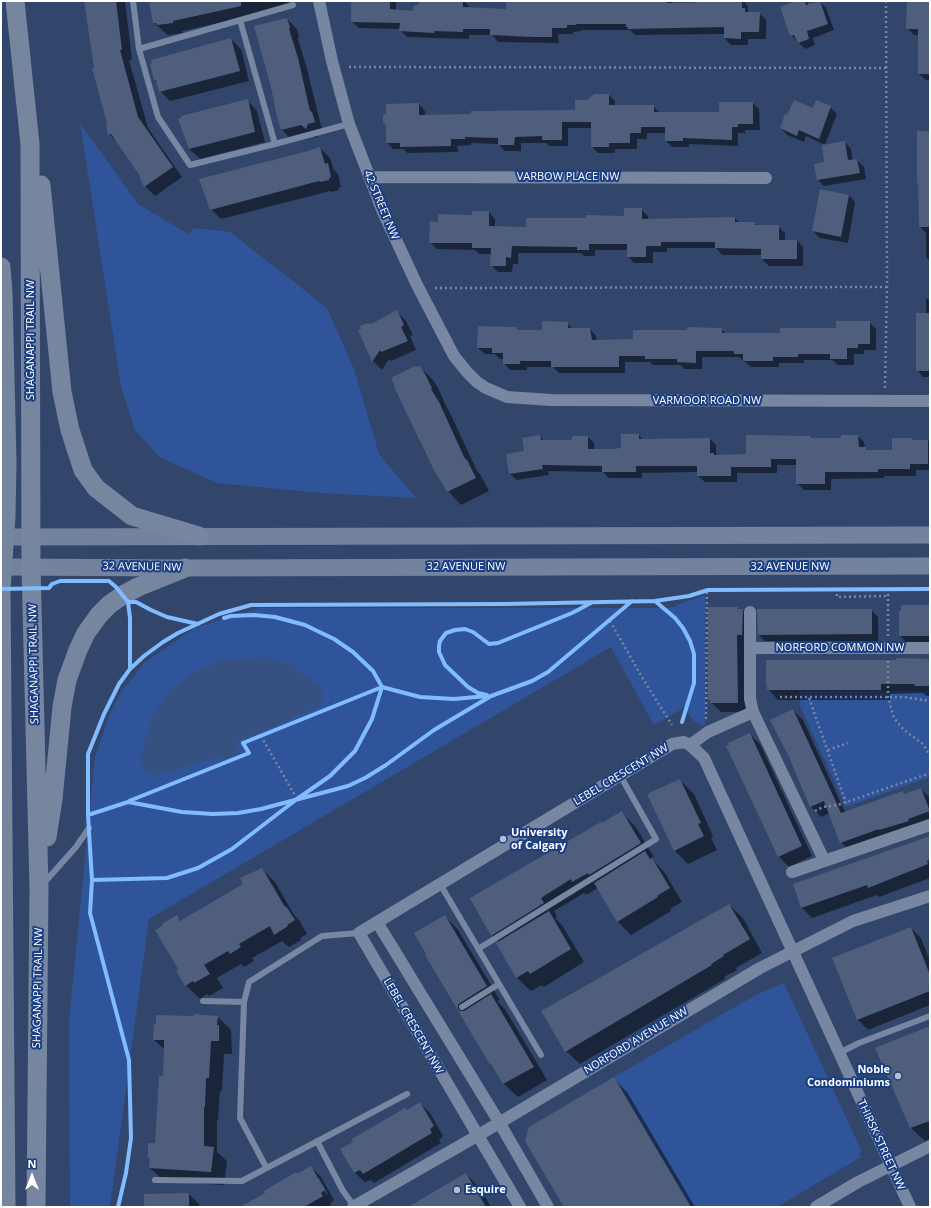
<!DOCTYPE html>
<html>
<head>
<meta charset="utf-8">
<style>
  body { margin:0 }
  #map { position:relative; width:931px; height:1208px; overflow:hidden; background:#32466b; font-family:"Open Sans",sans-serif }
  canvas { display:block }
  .frame { position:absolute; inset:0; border:2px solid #fff; pointer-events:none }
  .north { position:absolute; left:12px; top:1156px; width:40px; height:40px; -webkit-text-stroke:3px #1b3e82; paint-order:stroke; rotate:0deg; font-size:11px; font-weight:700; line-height:16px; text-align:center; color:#fff }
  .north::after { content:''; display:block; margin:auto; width:14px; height:18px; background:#fff; clip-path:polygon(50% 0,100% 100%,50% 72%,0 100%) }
</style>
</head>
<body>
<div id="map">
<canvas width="931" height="1208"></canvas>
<div class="frame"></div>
<div class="north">N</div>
</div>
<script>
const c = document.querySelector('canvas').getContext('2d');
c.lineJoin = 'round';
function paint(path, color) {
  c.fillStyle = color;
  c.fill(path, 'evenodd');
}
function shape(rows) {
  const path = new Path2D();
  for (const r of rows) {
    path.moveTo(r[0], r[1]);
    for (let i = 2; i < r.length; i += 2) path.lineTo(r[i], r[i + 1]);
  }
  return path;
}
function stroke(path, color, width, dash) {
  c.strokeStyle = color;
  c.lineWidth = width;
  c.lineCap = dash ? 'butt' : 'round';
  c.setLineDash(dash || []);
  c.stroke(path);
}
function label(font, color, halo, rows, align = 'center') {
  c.font = font + ' "Open Sans",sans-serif';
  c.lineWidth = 4;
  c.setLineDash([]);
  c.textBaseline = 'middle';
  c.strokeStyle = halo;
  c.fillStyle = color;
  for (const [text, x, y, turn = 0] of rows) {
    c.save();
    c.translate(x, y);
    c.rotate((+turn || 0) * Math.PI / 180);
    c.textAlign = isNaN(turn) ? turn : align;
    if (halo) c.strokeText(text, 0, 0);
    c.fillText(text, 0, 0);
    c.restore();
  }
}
paint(shape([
  [80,123,138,204,188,234,194,228,230,232,327,308,354,369,379,454,416,498,322,493,217,483,159,457,135,430,121,386],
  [705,595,705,726,694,721,684,708,654,725,611,647,149,919,110,1207,70,1207,69,1021,95,757,109,716,121,692,145,662,195,628,259,608,669,608],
  [799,691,930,691,930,777,846,807,800,706],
  [784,983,862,1152,859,1153,861,1157,777,1207,691,1207,614,1077,728,1011,758,994]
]), '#2f549a');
paint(shape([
  [267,657,294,666,320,686,323,699,318,707,235,743,241,753,223,760,222,757,220,756,208,761,206,759,181,769,160,775,147,773,141,760,146,738,153,715,168,693,193,672,223,660]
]), '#375082');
paint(shape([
  [85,1,125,1,132,60,129,60,148,128,182,177,155,196,145,186,141,176,119,144,109,134,108,123,95,68],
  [150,1,293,1,294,5,236,19,182,31,182,33,168,35,154,23],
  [364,1,396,1,396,10,414,12,420,6,420,1,464,1,469,6,469,8,507,10,507,1,625,1,627,3,648,3,648,1,671,1,674,4,696,4,696,1,743,1,748,6,748,13,759,13,766,20,766,39,748,39,748,45,731,45,724,38,725,34,635,35,630,30,582,30,582,31,573,32,573,34,558,34,559,43,498,42,492,35,469,35,469,39,407,37,400,30,400,29,359,28,352,22],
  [799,1,806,1,809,5,819,1,826,8,834,30,813,38,815,45,805,49,791,35],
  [908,1,930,1,930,261,926,257,926,233,920,227,919,185,918,183,929,132,929,80,926,80,919,74,919,35,914,35,907,28],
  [287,19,297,29,299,37,298,39,307,69,320,122,324,132,318,134,317,138,312,135,292,140,282,130,277,112],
  [231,39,241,49,249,81,170,101,160,91,158,83,155,80],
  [609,95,615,101,615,106,653,106,660,113,720,113,753,103,759,109,760,130,745,130,745,133,738,133,738,146,689,144,689,147,672,147,666,141,666,133,647,133,647,139,637,139,637,149,615,149,615,153,598,153,592,147,592,128,568,128,568,146,549,146,546,143,521,143,521,151,505,151,498,144,471,143,471,145,457,146,458,152,407,153,404,149,393,149,387,143,419,104,425,111,425,116,576,111,587,101],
  [247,100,257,111,265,142,200,159,189,149,183,119],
  [830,107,837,114,825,145,806,136,804,142,787,135,781,128,788,116,813,109],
  [845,142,851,149,853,161,857,160,864,167,866,179,824,186,818,180,825,163],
  [320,148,330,158,334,170,338,174,341,187,338,188,339,190,332,192,330,191,221,219,211,209],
  [849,195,855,202,848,243,820,238,813,231],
  [641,209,648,216,648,220,735,218,740,223,754,223,758,226,778,226,785,233,785,240,797,240,803,247,803,266,769,266,762,259,762,255,722,255,716,248,667,248,667,252,653,252,653,263,634,263,628,256,628,250,595,250,595,256,584,256,581,253,518,253,518,264,513,264,512,272,498,272,491,265,491,254,479,254,475,250,437,249,430,242,439,223,489,212,495,219,495,227,527,228,587,219,625,217],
  [926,299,930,299,930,377,923,377,917,370,926,314],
  [396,311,406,321,413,335,410,336,416,350,391,361,389,359,382,370,373,361,359,331],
  [869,322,876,329,876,350,864,350,864,354,854,354,854,365,838,365,832,360,804,360,804,363,779,363,779,367,751,367,739,357,702,357,702,369,684,369,681,365,653,365,650,362,625,362,625,373,559,373,553,367,527,367,527,370,510,370,504,363,504,359,500,359,495,354,485,354,478,348,516,328,519,331,543,331,567,323,573,329,590,329,596,336,597,341,634,340,688,331,721,329,726,334,781,334,837,329],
  [420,367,433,380,438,388,444,401,444,402,452,417,477,471,480,474,489,491,461,505,448,491],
  [639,435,643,440,710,439,716,445,716,456,747,455,747,436,811,437,813,439,842,439,858,436,864,442,865,448,868,451,893,451,911,439,914,441,930,441,930,470,916,470,916,476,884,476,884,478,831,479,831,490,804,490,797,483,797,465,777,465,777,473,737,473,737,482,705,482,698,476,698,472,642,473,642,478,609,478,603,472,548,471,549,475,517,480,510,474,507,455,526,452,540,436,544,441,572,441,573,437,588,437,594,443,594,450,622,449],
  [930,606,930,646,910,646,900,636],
  [738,608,740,610,743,610,753,621,748,712,721,712,709,700],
  [871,610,878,617,878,641,765,641,758,634],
  [930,659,930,696,926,696,923,693,890,694,890,700,778,700,768,689,897,661],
  [793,710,803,720,845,812,903,792,905,794,921,789,930,798,930,825,851,853,841,842,830,813,821,817,811,807,790,757],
  [750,734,760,744,812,856,789,867,779,857,728,747],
  [680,780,694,794,713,836,711,838,717,850,688,864,674,850],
  [622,813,635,826,654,857,651,858,665,873,682,902,670,909,671,911,631,935,617,921,598,888,586,895,584,893,554,911,557,917,555,918,562,925,584,962,544,987,542,985,531,991,517,978,497,944,499,942,492,935,602,824],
  [930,837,930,878,879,897,877,895,812,918,802,908,794,885],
  [262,869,275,882,294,915,299,920,307,934,300,938,301,940,289,947,282,941,252,958,254,961,244,967,241,964,217,978,223,988,209,996,207,994,200,999,186,985,179,969,176,916,181,921,244,884],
  [729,905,743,918,762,953,736,968,737,970,724,977,725,979,580,1064,566,1051],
  [445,916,458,930,500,1000,497,1001,505,1009,547,1080,518,1097,504,1084,495,1069,490,1064,426,955],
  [911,928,921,938,930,961,930,1005,868,1030,858,1020],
  [217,1016,231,1030,232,1054,224,1054,222,1091,220,1091,218,1120,217,1120,217,1152,227,1161,224,1185,164,1181,150,1168,151,1160,149,1158,156,1144,164,1077,165,1050,154,1040],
  [930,1028,930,1139,925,1141,911,1128,877,1048],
  [614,1079,627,1092,695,1207,565,1207],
  [420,1103,430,1113,443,1136,439,1140,441,1143,374,1183,371,1180,365,1182,354,1172,407,1111],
  [311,1167,321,1177,334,1200,330,1204,332,1207,255,1207,298,1175],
  [317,1178,319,1178,328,1194,327,1195],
  [466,1174,479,1187,491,1207,410,1207],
  [189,1194,199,1204,199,1207,145,1207]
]), '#0007');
paint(shape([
  [84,1,116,1,122,50,120,50,138,117,173,167,144,187,140,179,140,176,111,134,108,135,106,126,107,123,92,68,94,68],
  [149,1,241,1,241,6,173,21,173,23,157,25,156,23,153,23],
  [390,1,390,9,413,11,414,5,419,5,419,1,463,1,463,7,506,9,506,1,621,1,621,2,667,1,667,3,695,3,695,1,742,1,742,8,745,8,745,12,760,12,759,32,741,32,741,39,724,38,724,27,628,29,628,27,626,27,626,24,576,24,576,25,567,25,567,28,552,28,552,37,534,37,490,35,490,29,463,29,463,32,434,31,434,33,399,31,400,23,351,22,351,2],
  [796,1,805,1,806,5,820,1,828,24,807,31,809,39,798,43,794,35,790,36,780,7],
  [907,1,930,1,930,74,918,74,918,29,906,29],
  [287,18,290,27,289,29,298,58,310,111,312,112,315,122,308,124,306,129,301,125,281,130,276,113,271,87,254,26],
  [231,38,240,71,159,92,156,80,154,80,150,64,152,63,151,60],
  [594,94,609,94,609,105,654,105,654,112,719,112,719,102,753,102,753,124,738,124,738,127,732,127,732,140,683,138,683,141,665,141,665,127,641,127,641,133,630,133,630,143,609,143,609,147,591,147,591,122,562,122,562,140,542,140,542,136,515,137,514,145,498,145,498,138,465,137,465,139,451,139,451,146,400,147,400,143,386,143,386,125,383,122,383,116,386,113,386,104,419,103,419,115,471,114,471,111,575,110,575,100,587,100],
  [248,99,255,132,189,149,178,119,181,118,181,116],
  [794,100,813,108,816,100,831,106,819,139,799,130,797,136,780,128,785,114,787,115],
  [917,131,930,131,930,227,919,227,918,183,917,183],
  [845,141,848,160,857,159,860,173,817,180,814,164,824,162,822,145],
  [320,147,325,164,328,163,331,177,329,178,329,180,321,182,319,181,210,210,199,179,308,151],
  [820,189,849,195,841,237,812,231],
  [624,208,642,208,642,219,735,217,735,222,755,222,755,225,779,225,779,240,797,240,797,259,761,259,761,249,715,248,715,242,661,242,661,246,646,246,646,257,627,257,627,244,589,244,589,250,577,250,577,247,512,246,511,258,506,257,506,266,490,266,491,248,472,248,472,243,429,243,430,221,438,222,438,214,472,215,472,211,489,211,489,226,526,227,526,218,586,218,586,215,624,216],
  [397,310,404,325,401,327,408,341,381,352,380,350,372,362,358,330,361,329,360,326,368,323,371,324],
  [916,313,930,313,930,371,916,371],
  [542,321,568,322,568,328,590,328,592,340,633,339,633,330,687,330,687,327,722,328,722,333,780,333,780,328,836,328,836,321,870,321,870,344,858,344,858,348,847,348,847,359,830,359,830,354,798,354,798,357,773,357,773,361,743,361,743,354,734,354,734,351,696,351,696,363,677,362,677,359,645,359,645,356,619,356,619,367,551,367,551,361,520,361,520,364,503,364,503,353,492,353,492,348,477,348,478,326,517,327,517,330,542,330],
  [415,366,416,367,420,366,425,374,432,388,431,389,439,402,465,459,467,460,476,478,447,492,433,468,394,387,395,386,391,378],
  [621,434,639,434,639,439,710,438,710,453,714,453,714,455,746,454,746,435,811,436,811,438,841,438,841,435,858,435,859,447,866,447,866,450,892,450,892,438,912,438,912,440,928,440,928,464,910,464,910,469,878,469,878,472,825,472,825,484,796,484,796,459,771,459,771,467,731,467,731,476,697,476,697,466,636,466,636,472,602,472,602,466,542,465,543,469,509,474,506,454,524,451,522,438,540,435,541,440,571,440,573,436,588,436,588,449,617,449,617,448,621,448],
  [901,605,930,605,930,636,899,636,899,611,901,611],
  [710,607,738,607,738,609,743,609,742,635,737,635,738,703,710,703,710,700,708,700,708,608],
  [757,609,872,609,872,634,758,635],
  [896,658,930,659,930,686,915,686,914,684,881,684,881,690,767,690,767,686,766,686,766,660,896,660],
  [793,709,841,813,903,791,904,794,921,788,930,811,908,819,909,821,879,830,879,829,840,843,824,801,810,807,789,757,770,720],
  [750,733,802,846,778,857,726,746,729,745,728,743],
  [680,779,701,823,698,824,704,836,674,851,647,794],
  [622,811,641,843,589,875,588,873,572,882,571,879,541,898,544,903,491,936,470,898,601,822,602,823],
  [930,836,930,860,927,861,928,864,868,888,867,885,801,908,793,884],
  [645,851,650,859,652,858,670,888,657,896,658,897,617,922,594,883],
  [262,868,285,907,286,906,295,920,287,925,288,926,274,935,270,926,239,944,241,947,230,954,228,951,204,965,210,974,194,983,193,981,185,986,176,970,178,969,155,930,163,925,162,924,177,915,180,921,243,884,240,878],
  [729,904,750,939,723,955,724,956,711,964,712,965,565,1052,541,1011],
  [549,911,571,949,530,974,528,971,516,978,496,943],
  [445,915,487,986,460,1003,458,1005,458,1009,460,1011,464,1011,491,994,534,1067,503,1084,491,1064,490,1065,453,1002,425,955,426,954,414,933],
  [911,927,930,975,930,991,857,1020,832,958],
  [194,1014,218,1016,217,1025,219,1025,219,1041,211,1041,209,1078,206,1078,205,1107,204,1107,204,1146,214,1147,211,1172,149,1168,150,1159,148,1158,148,1143,155,1143,159,1076,163,1076,164,1047,164,1040,153,1040,154,1024,156,1024,156,1015,193,1016],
  [930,1026,930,1121,910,1128,875,1048],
  [614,1077,691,1207,564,1207,525,1141,529,1127],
  [420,1102,434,1126,430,1129,432,1133,363,1174,360,1170,354,1173,340,1149,353,1142,352,1139,405,1108,407,1110],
  [311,1166,325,1190,321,1193,323,1196,304,1207,240,1207,265,1193,264,1191,296,1172,297,1174],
  [466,1173,486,1207,408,1207],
  [189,1193,189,1207,144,1207,144,1194]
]), '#4f5e7c');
stroke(shape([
  [349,67,887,68],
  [435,288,887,287],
  [885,388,887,287,886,1],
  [837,589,837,597,885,596,885,600],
  [888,589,888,636],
  [610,621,643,679,672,725],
  [888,661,888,697,894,718,904,730,923,744,930,756],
  [780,697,904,697,930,701],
  [809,698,846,803],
  [706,719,707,590],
  [261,736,297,799],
  [828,750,848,743],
  [815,811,823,807,838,805,930,773]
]), '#7887a1', 2.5, [2, 3]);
stroke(shape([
  [133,1,139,49,158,117,190,165,275,144,349,124],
  [240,20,275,144],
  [139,49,293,5],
  [43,884,76,847,89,828],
  [440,884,541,1055],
  [478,949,656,839,620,775],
  [203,1001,244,1002,240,1118,266,1167],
  [244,1002,249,982,322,936,359,933],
  [462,1007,499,984],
  [839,1053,859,1043,930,1016],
  [317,1141,343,1191,354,1206],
  [155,1180,242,1181,407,1094]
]), '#7887a1', 6);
stroke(shape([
  [319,1,332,61,349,124,383,212,417,285,454,356,467,372,477,382,486,388,507,397,551,400,930,401],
  [369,177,766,178],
  [750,612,750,699,753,712,824,860],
  [750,648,930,648],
  [690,745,708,732,753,712],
  [792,872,930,825],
  [377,922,499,1122,548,1207],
  [353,1207,477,1136,760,968,853,921,930,896],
  [520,1207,359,933,672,744,684,742,690,745,704,758,910,1207],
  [816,1207,858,1182,930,1146]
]), '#7887a1', 12);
stroke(shape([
  [5,537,930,535],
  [3,567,185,568,930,566]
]), '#73829d', 17);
stroke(shape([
  [15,1,30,144,31,567,39,888,36,1207],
  [41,185,62,392,70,430,83,470,96,488,132,516,199,536],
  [1,267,3,293,7,463,6,516,1,589,6,1207],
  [47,837,53,799,62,707,67,680,78,650,86,633,99,615,110,604,123,595,138,587,185,568]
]), '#77869f', 19);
stroke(shape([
  [1,589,49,588,52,584,60,581,109,581,116,587,128,602,130,618,130,669],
  [655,601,675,618,683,628,690,641,694,654,694,683,682,722],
  [128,602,136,602,151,610,167,617,198,624],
  [487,695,478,693,468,687,445,665,439,652,439,646,440,641,446,633,455,630,465,629,473,632,489,644,498,643,572,613,591,603],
  [129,801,249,753,243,743,382,687,420,697,454,699,487,696],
  [88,815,128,802,182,812,213,814,238,813,261,809,348,786,365,778,386,765,434,730,491,696,532,681,548,672,632,601],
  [92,880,167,878,198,868,232,849,297,799,330,776,355,751,372,719,382,687,373,671,353,652,334,639,305,625,275,617,254,615,231,616,224,618],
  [118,1207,126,1173,131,1138,129,1060,90,913,92,880,88,815,88,754,104,714,119,684,130,669,144,656,163,642,178,633,219,614,251,605,504,604,655,601,689,596,708,590,930,589]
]), '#80bcff', 4);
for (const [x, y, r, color] of [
  [503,839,4,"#b7becb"],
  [898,1076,4,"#b7becb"],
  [457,1190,4,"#b7becb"]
]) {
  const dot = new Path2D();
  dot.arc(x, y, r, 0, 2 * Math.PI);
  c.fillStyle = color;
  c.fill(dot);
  stroke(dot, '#1b3e82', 1.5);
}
label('11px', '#fff', '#1b3e82', [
  ["VARBOW PLACE NW",568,177],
  ["42 STREET NW",381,205,67],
  ["SHAGANAPPI TRAIL NW",31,340,-90],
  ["VARMOOR ROAD NW",707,401],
  ["32 AVENUE NW",142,567,1],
  ["32 AVENUE NW",466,567],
  ["32 AVENUE NW",790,567],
  ["NORFORD COMMON NW",840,648],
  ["SHAGANAPPI TRAIL NW",34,664,-91],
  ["LEBEL CRESCENT NW",621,775,-31],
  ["SHAGANAPPI TRAIL NW",38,988,-89],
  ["LEBEL CRESCENT NW",413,1026,60],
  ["NORFORD AVENUE NW",636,1041,-31],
  ["THIRSK STREET NW",881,1145,65]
]);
label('bold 11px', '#fff', '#1b3e82', [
  ["University",511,833],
  ["of Calgary",511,846],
  ["Noble",890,1070,"right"],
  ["Condominiums",890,1083,"right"],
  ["Esquire",465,1190]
], 'left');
</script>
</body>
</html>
